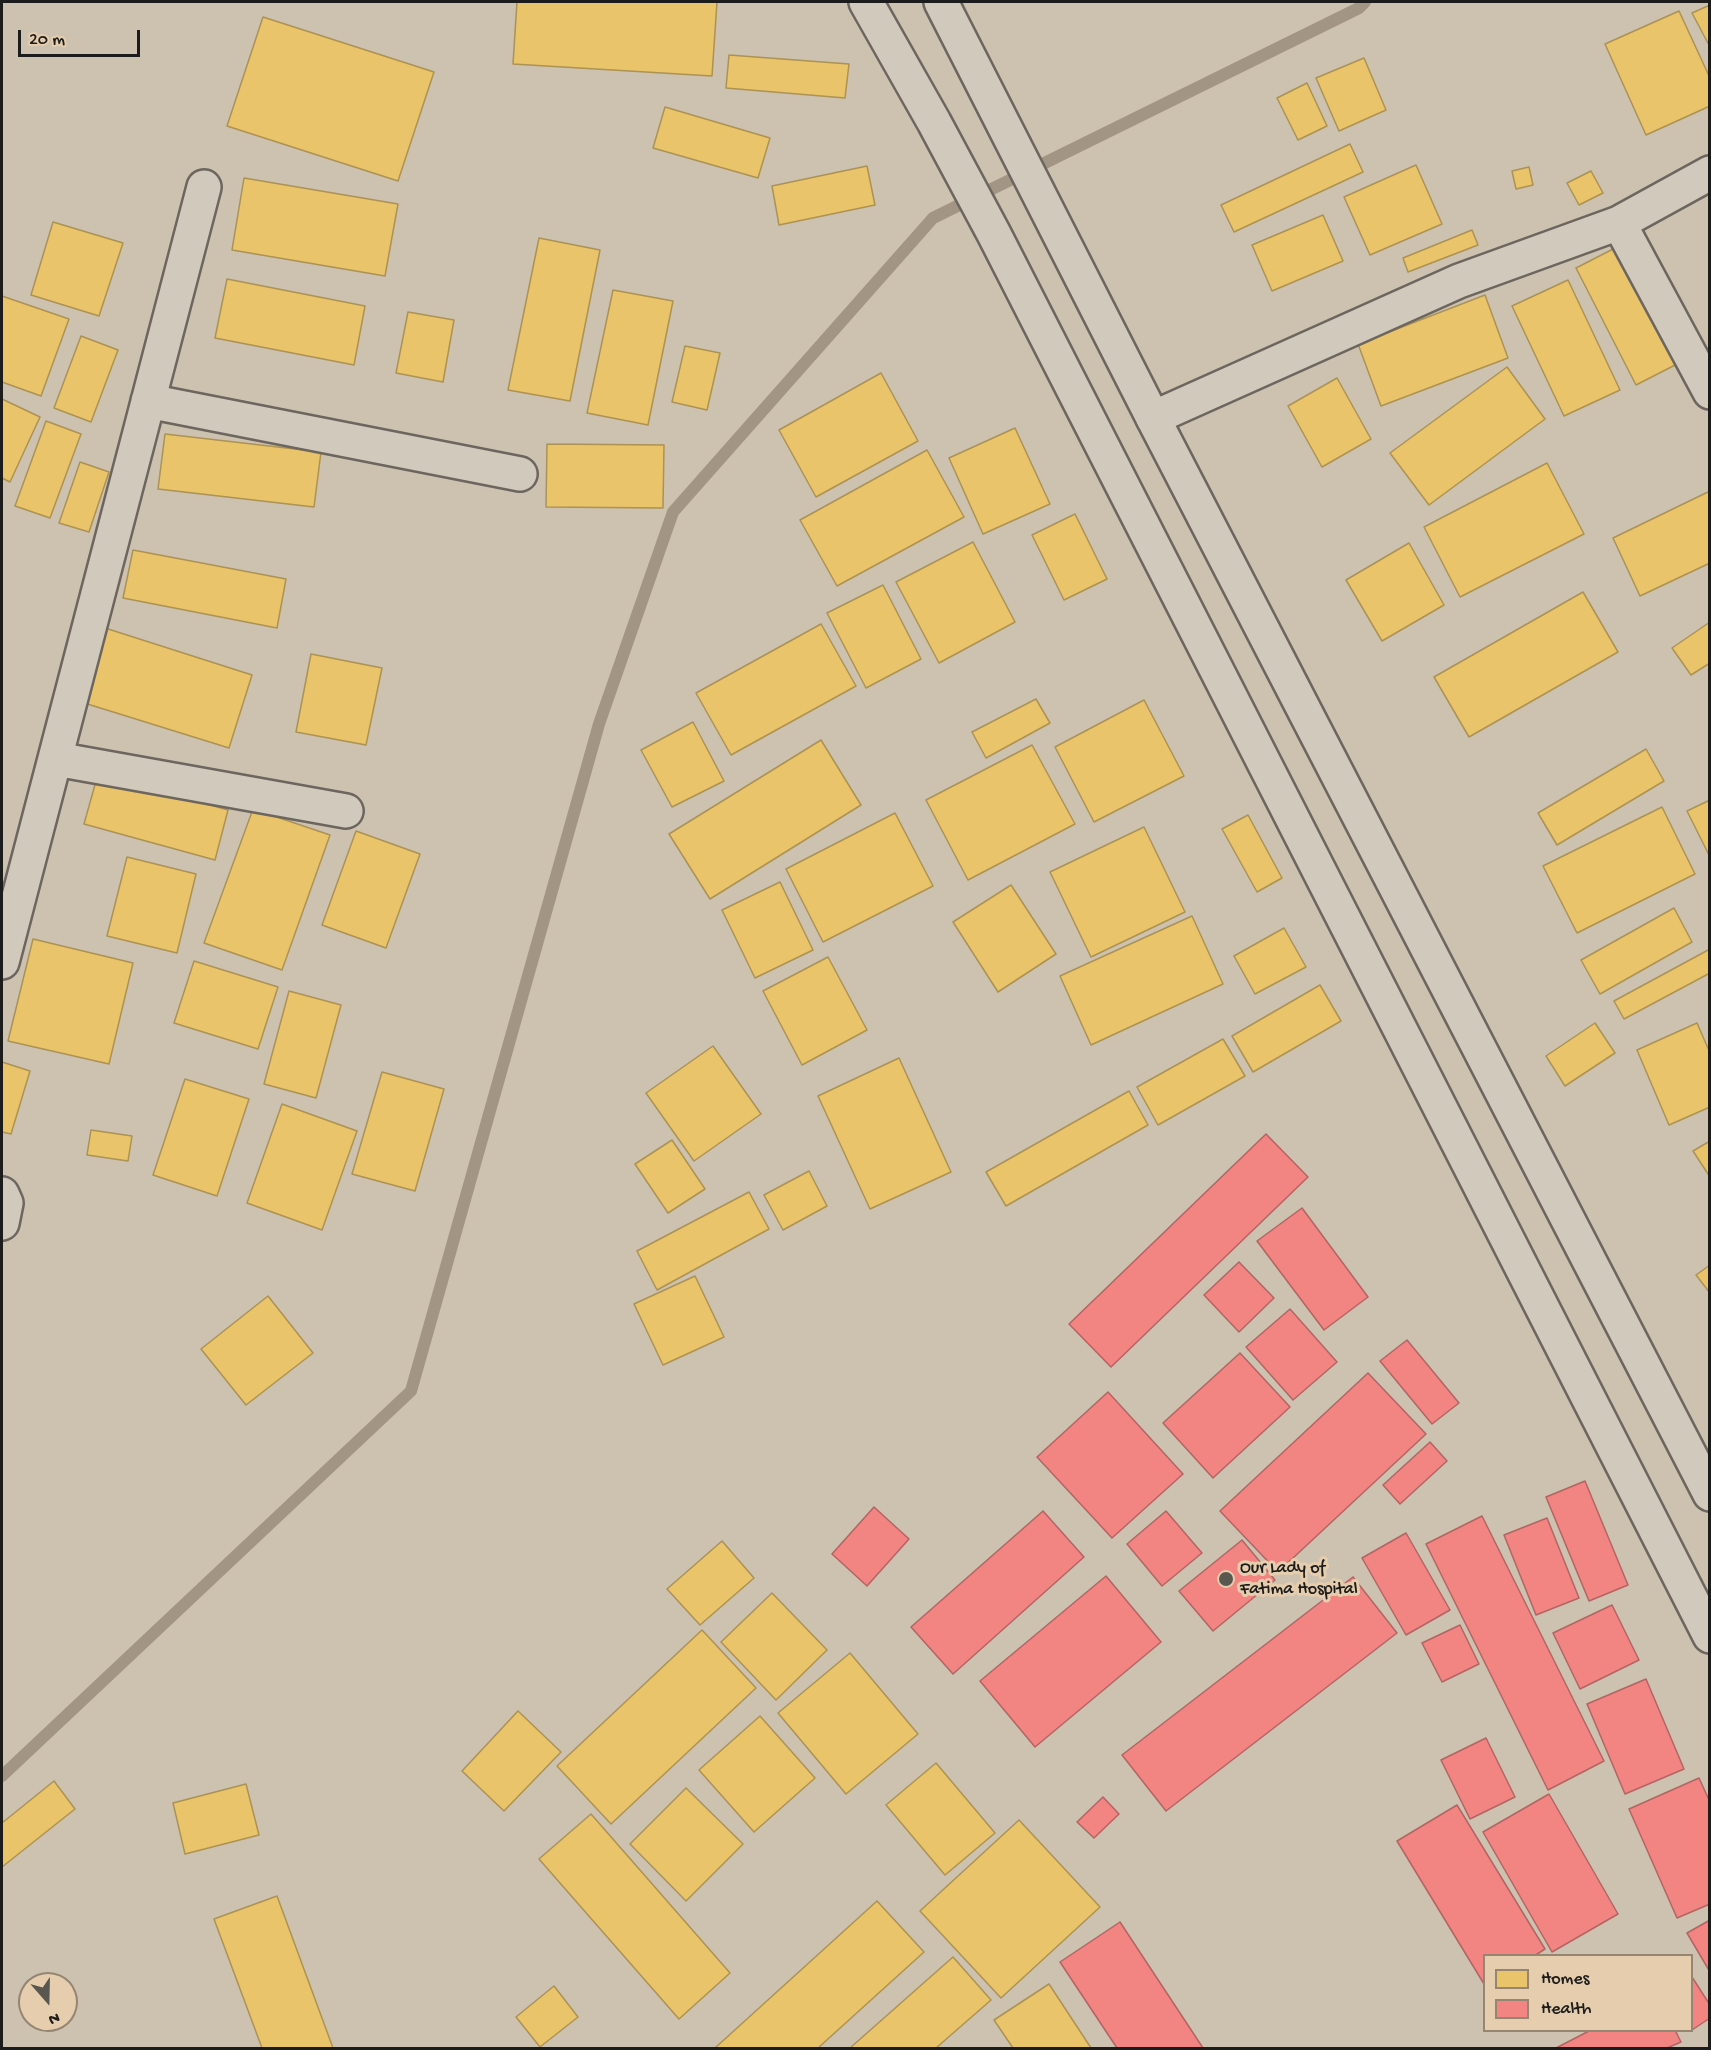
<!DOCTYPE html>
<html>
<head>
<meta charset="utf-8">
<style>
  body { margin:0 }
  #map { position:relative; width:1711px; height:2050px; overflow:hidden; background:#cdc1b0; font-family:"Gochi Hand",sans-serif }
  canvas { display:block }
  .frame { position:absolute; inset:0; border:3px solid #1c1c1c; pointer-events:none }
  .legend { position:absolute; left:1483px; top:1954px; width:210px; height:78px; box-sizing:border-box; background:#e5cdad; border:2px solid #958673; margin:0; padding:8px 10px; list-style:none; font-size:18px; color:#1c1c1c }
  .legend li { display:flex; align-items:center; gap:12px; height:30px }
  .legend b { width:30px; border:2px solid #958673 }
  .north { position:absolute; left:18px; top:1972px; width:60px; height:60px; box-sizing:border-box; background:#e5cdad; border:2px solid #958673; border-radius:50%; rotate:160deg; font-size:16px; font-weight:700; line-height:24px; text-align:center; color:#1c1c1c }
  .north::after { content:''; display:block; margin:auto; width:21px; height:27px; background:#5a5650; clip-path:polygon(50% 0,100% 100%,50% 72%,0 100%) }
  .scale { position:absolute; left:18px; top:30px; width:122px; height:27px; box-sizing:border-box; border:3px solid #1c1c1c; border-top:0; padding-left:8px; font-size:18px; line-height:21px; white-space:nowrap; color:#1c1c1c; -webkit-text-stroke:4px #e5cdad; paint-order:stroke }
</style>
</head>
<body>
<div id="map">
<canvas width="1711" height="2050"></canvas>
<div class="frame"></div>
<ul class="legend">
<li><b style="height:16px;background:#e9c46a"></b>Homes</li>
<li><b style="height:16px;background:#f28482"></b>Health</li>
</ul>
<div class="north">N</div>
<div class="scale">20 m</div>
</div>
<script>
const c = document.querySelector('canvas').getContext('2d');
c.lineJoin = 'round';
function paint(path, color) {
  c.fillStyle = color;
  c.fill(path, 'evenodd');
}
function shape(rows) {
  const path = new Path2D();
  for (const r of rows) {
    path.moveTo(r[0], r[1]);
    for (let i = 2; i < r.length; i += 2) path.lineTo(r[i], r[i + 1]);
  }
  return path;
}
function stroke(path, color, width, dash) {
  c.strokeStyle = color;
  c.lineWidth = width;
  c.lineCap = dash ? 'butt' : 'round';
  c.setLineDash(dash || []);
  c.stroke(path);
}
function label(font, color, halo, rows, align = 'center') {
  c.font = font + ' "Gochi Hand",sans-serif';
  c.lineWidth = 6;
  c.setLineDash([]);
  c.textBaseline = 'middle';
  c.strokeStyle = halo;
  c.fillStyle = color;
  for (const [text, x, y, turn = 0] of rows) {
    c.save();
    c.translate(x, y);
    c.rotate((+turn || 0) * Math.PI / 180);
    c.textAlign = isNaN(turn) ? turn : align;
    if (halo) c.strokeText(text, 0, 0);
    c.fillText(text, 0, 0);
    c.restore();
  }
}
const homes = shape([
  [517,2,717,2,712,76,513,64,517,2],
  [1710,5,1710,47,1692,13,1710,5],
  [1679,11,1710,78,1710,106,1646,135,1605,44,1679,11],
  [263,17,434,72,398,181,227,126,263,17],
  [729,55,849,64,845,98,726,88,729,55],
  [1364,58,1386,110,1339,131,1316,78,1364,58],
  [1307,83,1327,126,1298,140,1277,98,1307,83],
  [665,107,770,138,758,178,653,148,665,107],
  [1350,144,1363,172,1234,232,1221,205,1350,144],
  [1416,165,1442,224,1370,255,1344,197,1416,165],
  [867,166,875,205,779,225,772,186,867,166],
  [1529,167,1533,185,1516,189,1512,171,1529,167],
  [1591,171,1603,193,1579,205,1567,183,1591,171],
  [244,178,398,204,385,276,232,250,244,178],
  [1323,215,1343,261,1272,291,1252,245,1323,215],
  [53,222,123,243,99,316,31,295,53,222],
  [1472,230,1478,245,1408,272,1403,258,1472,230],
  [539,238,600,250,570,401,508,390,539,238],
  [1621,245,1681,362,1636,385,1576,268,1621,245],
  [227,279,365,306,354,365,215,338,227,279],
  [1568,280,1620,390,1564,416,1512,306,1568,280],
  [613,290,673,301,648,425,587,413,613,290],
  [1485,295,1508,358,1381,406,1358,344,1485,295],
  [2,296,69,319,41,396,2,382,2,296],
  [408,312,454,320,443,382,396,373,408,312],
  [81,336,118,350,91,422,54,408,81,336],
  [685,346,720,353,707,410,672,402,685,346],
  [1507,367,1545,419,1429,505,1390,453,1507,367],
  [881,373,918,441,816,497,779,430,881,373],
  [1337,378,1371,439,1322,467,1288,406,1337,378],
  [2,399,40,417,10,482,2,478,2,399],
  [46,421,81,434,50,518,15,506,46,421],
  [1015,428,1050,504,983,534,949,458,1015,428],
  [165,434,321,452,314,507,158,489,165,434],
  [547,444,664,445,663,508,546,507,547,444],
  [927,450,964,517,837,586,800,520,927,450],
  [80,462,109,472,89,532,59,523,80,462],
  [1547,463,1584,534,1460,597,1424,527,1547,463],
  [1710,491,1710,563,1640,596,1613,538,1710,491],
  [1075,514,1107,579,1064,600,1032,535,1075,514],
  [973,542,1015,622,939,663,896,582,973,542],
  [1409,543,1444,605,1382,641,1346,580,1409,543],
  [133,550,286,579,277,628,123,598,133,550],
  [883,585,921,659,866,688,827,613,883,585],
  [1583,592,1618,652,1469,737,1434,677,1583,592],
  [1710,622,1710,663,1691,675,1672,648,1710,622],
  [821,624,856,686,731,755,696,693,821,624],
  [105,628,252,675,229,748,81,702,105,628],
  [311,654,382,668,366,745,296,732,311,654],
  [1036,699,1050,723,986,758,972,732,1036,699],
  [1144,700,1184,776,1094,822,1055,747,1144,700],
  [693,722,724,781,672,807,641,750,693,722],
  [821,740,861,805,710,899,669,834,821,740],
  [1032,745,1075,824,968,880,926,800,1032,745],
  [1646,749,1664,781,1557,845,1538,813,1646,749],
  [98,774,228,810,215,860,84,824,98,774],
  [1710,800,1710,857,1687,811,1710,800],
  [1662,807,1695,874,1577,933,1543,866,1662,807],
  [253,809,330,835,282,970,204,943,253,809],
  [895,813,933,886,823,942,786,869,895,813],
  [1248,815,1282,878,1257,892,1222,829,1248,815],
  [1144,827,1185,912,1091,957,1050,872,1144,827],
  [356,831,420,854,386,948,322,925,356,831],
  [127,857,196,874,177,953,107,936,127,857],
  [780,882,813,950,755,978,722,910,780,882],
  [1011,885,1056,954,998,992,953,922,1011,885],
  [1674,908,1692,942,1600,994,1581,960,1674,908],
  [1192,916,1223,984,1091,1045,1060,976,1192,916],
  [1284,928,1306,967,1255,994,1234,956,1284,928],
  [33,939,133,963,109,1064,8,1041,33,939],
  [1710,949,1710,973,1624,1019,1614,1001,1710,949],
  [828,957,867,1030,802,1065,763,991,828,957],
  [194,961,278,987,258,1049,174,1023,194,961],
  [1320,985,1341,1021,1253,1072,1232,1036,1320,985],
  [289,991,341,1005,316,1098,264,1084,289,991],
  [1595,1023,1615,1053,1565,1086,1546,1056,1595,1023],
  [1697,1023,1710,1053,1710,1107,1669,1125,1637,1050,1697,1023],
  [1223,1039,1245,1076,1158,1125,1137,1087,1223,1039],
  [713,1046,761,1114,694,1161,646,1093,713,1046],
  [899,1058,951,1172,870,1209,818,1096,899,1058],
  [2,1062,30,1071,11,1134,2,1132,2,1062],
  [382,1072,444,1089,415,1191,352,1174,382,1072],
  [185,1079,249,1099,217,1196,153,1175,185,1079],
  [1129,1091,1148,1125,1006,1206,986,1172,1129,1091],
  [282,1104,357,1131,322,1230,247,1203,282,1104],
  [91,1130,132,1136,128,1161,87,1155,91,1130],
  [672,1140,705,1189,668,1213,635,1164,672,1140],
  [1710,1141,1710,1177,1693,1151,1710,1141],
  [809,1171,827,1206,783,1230,764,1195,809,1171],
  [749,1192,769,1229,657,1290,637,1251,749,1192],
  [1710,1265,1710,1293,1696,1275,1710,1265],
  [695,1276,724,1337,663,1365,634,1304,695,1276],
  [268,1296,313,1353,246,1405,201,1349,268,1296],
  [722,1541,754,1578,700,1625,667,1589,722,1541],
  [772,1593,827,1650,776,1700,721,1642,772,1593],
  [702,1630,756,1688,611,1824,557,1766,702,1630],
  [850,1653,918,1734,846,1794,778,1713,850,1653],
  [518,1711,561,1752,504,1811,462,1771,518,1711],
  [760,1716,815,1778,754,1832,699,1770,760,1716],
  [936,1763,995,1833,945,1875,886,1805,936,1763],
  [54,1781,75,1809,2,1867,2,1823,54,1781],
  [246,1784,259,1835,185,1854,173,1803,246,1784],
  [686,1788,743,1844,686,1901,630,1844,686,1788],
  [591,1814,730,1973,679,2019,539,1859,591,1814],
  [1019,1820,1100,1907,1001,1998,920,1911,1019,1820],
  [277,1896,333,2048,262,2048,214,1919,277,1896],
  [877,1901,924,1952,818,2048,715,2048,877,1901],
  [953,1957,991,2000,936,2048,850,2048,953,1957],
  [1049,1984,1091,2048,1013,2048,994,2020,1049,1984],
  [554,1986,578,2017,540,2047,516,2017,554,1986]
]);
paint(homes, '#e9c46a');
stroke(homes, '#ac9253', 1.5);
const health = shape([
  [1266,1134,1308,1177,1111,1367,1069,1324,1266,1134],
  [1302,1208,1368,1297,1324,1330,1257,1241,1302,1208],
  [1239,1262,1274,1298,1239,1332,1204,1295,1239,1262],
  [1290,1309,1337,1362,1293,1400,1246,1347,1290,1309],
  [1407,1340,1459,1403,1432,1424,1380,1361,1407,1340],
  [1240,1353,1290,1407,1213,1478,1163,1423,1240,1353],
  [1368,1373,1426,1434,1278,1572,1220,1511,1368,1373],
  [1108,1392,1183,1474,1112,1538,1037,1457,1108,1392],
  [1430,1442,1447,1461,1400,1504,1383,1485,1430,1442],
  [1585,1481,1628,1585,1589,1601,1546,1497,1585,1481],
  [874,1507,909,1539,867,1586,832,1554,874,1507],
  [1043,1511,1084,1557,953,1674,911,1627,1043,1511],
  [1166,1511,1202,1553,1162,1586,1127,1544,1166,1511],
  [1482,1516,1604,1761,1548,1790,1426,1544,1482,1516],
  [1547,1518,1579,1598,1536,1615,1504,1535,1547,1518],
  [1406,1533,1450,1610,1406,1635,1362,1558,1406,1533],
  [1242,1540,1275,1580,1213,1631,1179,1591,1242,1540],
  [1106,1576,1161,1642,1035,1747,980,1681,1106,1576],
  [1353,1577,1397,1633,1166,1811,1122,1755,1353,1577],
  [1612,1605,1639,1660,1580,1689,1553,1633,1612,1605],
  [1460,1625,1479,1664,1442,1682,1422,1643,1460,1625],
  [1646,1679,1684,1769,1625,1794,1587,1704,1646,1679],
  [1486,1738,1515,1797,1470,1819,1441,1760,1486,1738],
  [1699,1778,1710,1802,1710,1904,1677,1918,1629,1809,1699,1778],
  [1549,1794,1618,1914,1552,1952,1483,1832,1549,1794],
  [1103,1797,1119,1814,1094,1838,1077,1822,1103,1797],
  [1457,1805,1545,1949,1534,1956,1484,1956,1484,1984,1397,1841,1457,1805],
  [1710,1920,1710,1972,1687,1933,1710,1920],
  [1120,1922,1203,2048,1117,2048,1060,1962,1120,1922],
  [1692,1977,1710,2005,1710,2018,1692,2030,1692,1977],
  [1591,2030,1675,2030,1681,2042,1667,2048,1556,2048,1591,2030]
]);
paint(health, '#f28482');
stroke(health, '#b26563', 1.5);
stroke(shape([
  [2,1776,411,1391,599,724,673,512,933,218,1359,8,1365,2]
]), '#a39584', 12);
const minor = shape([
  [1619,223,1710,392],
  [148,401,520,474],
  [1153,418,1459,281,1619,223,1710,173],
  [56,759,346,811],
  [2,962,204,187],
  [2,1194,6,1203,2,1223]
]);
const primary = shape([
  [866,2,934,122,994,234,1710,1636],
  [941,2,1153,418,1710,1494]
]);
stroke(minor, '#6c665f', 38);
stroke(primary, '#6c665f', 38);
stroke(minor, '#d2c9bd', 33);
stroke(primary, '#d2c9bd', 33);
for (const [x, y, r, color] of [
  [1226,1579,8,"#5a5650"]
]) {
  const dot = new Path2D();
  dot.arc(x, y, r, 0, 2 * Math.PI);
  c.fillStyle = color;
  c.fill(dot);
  stroke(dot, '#e5cdad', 2);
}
label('18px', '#1c1c1c', '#e5cdad', [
  ["Our Lady of",1240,1569],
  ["Fatima Hospital",1240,1590]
], 'left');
</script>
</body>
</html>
